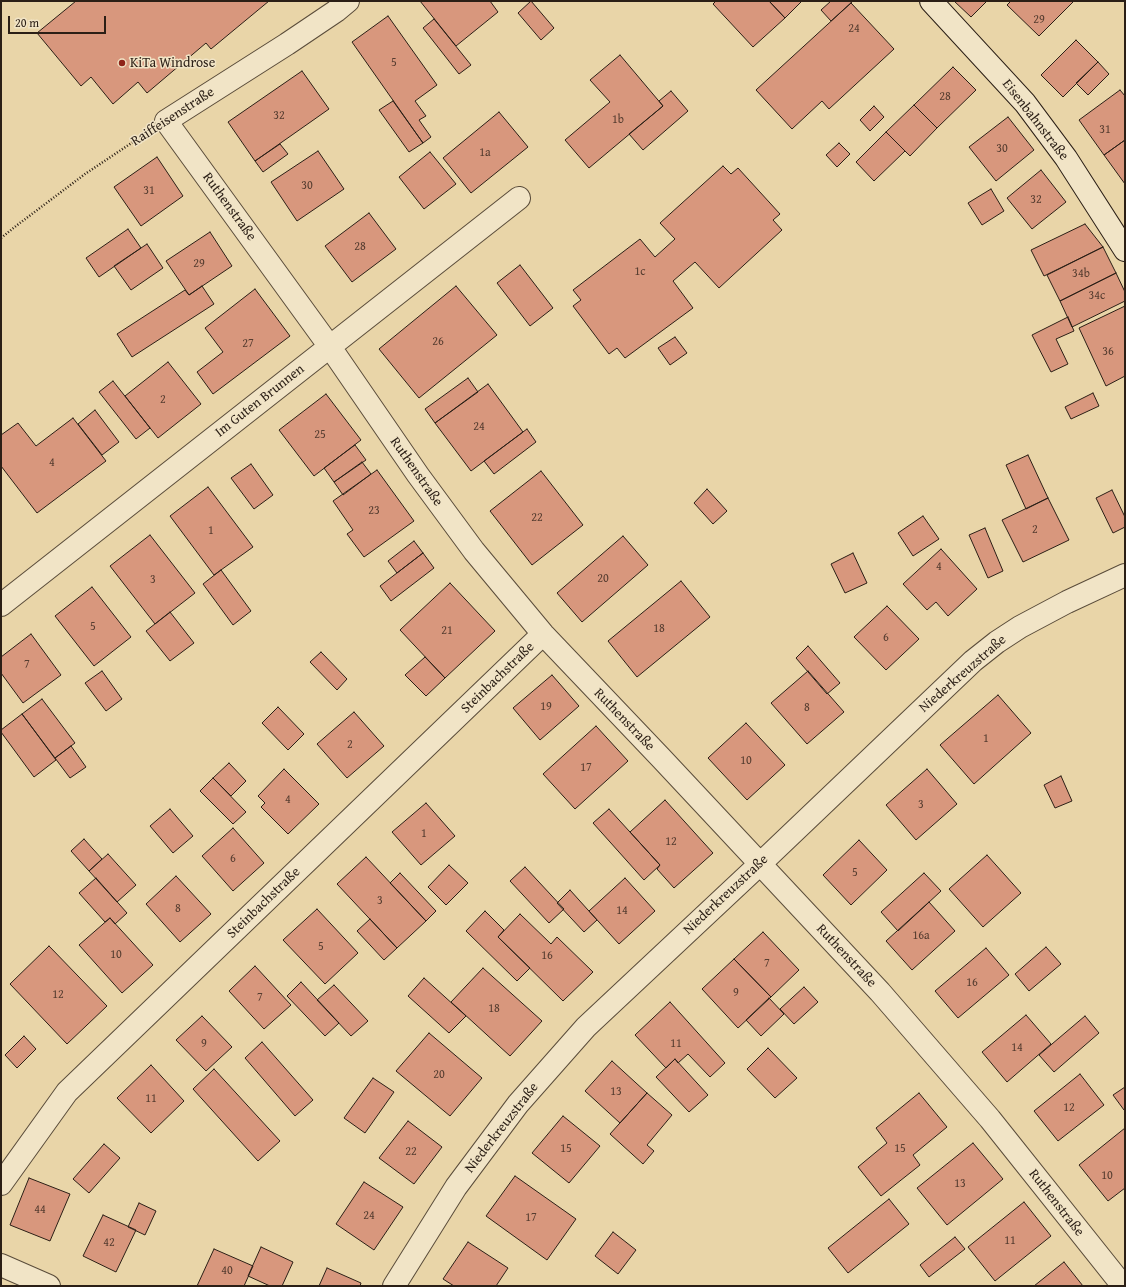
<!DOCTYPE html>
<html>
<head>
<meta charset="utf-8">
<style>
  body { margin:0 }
  #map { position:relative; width:1126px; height:1287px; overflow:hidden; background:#e9d5a8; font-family:"Gentium Book Plus",serif }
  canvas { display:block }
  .frame { position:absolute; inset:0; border:2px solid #2b1f16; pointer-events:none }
  .scale { position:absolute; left:8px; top:16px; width:98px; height:18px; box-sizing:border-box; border:2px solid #2b1f16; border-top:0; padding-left:5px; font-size:12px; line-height:14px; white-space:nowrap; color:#2b1f16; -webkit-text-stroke:3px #f1e4c6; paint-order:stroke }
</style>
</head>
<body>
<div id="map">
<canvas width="1126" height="1287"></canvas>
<div class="frame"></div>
<div class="scale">20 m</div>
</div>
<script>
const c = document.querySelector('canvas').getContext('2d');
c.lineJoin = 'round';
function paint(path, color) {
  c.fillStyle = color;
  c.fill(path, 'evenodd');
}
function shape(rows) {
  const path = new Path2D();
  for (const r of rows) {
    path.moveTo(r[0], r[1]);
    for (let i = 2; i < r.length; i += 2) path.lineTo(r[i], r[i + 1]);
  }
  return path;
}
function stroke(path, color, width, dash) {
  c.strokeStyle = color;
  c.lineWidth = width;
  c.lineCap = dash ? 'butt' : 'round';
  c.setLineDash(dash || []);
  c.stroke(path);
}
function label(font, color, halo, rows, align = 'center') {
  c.font = font + ' "Gentium Book Plus",serif';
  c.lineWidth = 3;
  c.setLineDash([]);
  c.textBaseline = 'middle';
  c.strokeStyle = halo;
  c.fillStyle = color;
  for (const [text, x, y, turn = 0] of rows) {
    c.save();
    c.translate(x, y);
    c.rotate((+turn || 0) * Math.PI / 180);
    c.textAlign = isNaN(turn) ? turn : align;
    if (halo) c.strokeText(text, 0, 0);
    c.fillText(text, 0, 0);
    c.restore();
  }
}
const building = shape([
  [76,1,269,1,211,49,206,43,147,93,138,82,113,104,91,77,81,86,37,33,76,1],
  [420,1,490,1,498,12,456,46,420,1],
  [531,1,554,28,541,40,518,13,531,1],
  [716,1,769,1,785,18,753,47,713,4,716,1],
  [769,1,802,1,785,18,769,1],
  [831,1,853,1,831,21,821,10,831,1],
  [954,1,987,1,971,17,954,1],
  [1011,1,1074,1,1039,36,1007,5,1011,1],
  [851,3,894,49,829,109,822,101,792,129,756,90,851,3],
  [388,16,437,85,415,101,426,116,419,120,431,137,423,143,352,42,388,16],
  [434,19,471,65,459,74,423,28,434,19],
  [1076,40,1098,62,1063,97,1041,75,1076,40],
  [620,55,663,106,589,168,565,140,610,102,590,80,620,55],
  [1098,62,1109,74,1088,95,1076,83,1098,62],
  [953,67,976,90,937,128,914,105,953,67],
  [302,71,329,109,255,161,228,122,302,71],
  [1120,90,1125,96,1125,140,1104,155,1079,120,1120,90],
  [671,91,688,111,643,150,629,134,663,106,659,101,671,91],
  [393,101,423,143,409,152,379,110,393,101],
  [914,105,937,128,910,156,886,132,914,105],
  [874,106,884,117,870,131,860,120,874,106],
  [499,112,528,147,471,193,443,158,499,112],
  [1008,117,1034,150,996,181,969,147,1008,117],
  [886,132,905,151,874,181,856,162,886,132],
  [1125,140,1125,184,1104,155,1125,140],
  [839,143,850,154,837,167,826,155,839,143],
  [280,144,288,154,263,172,255,161,280,144],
  [318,151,344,189,297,221,271,182,318,151],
  [430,152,456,184,424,209,399,177,430,152],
  [157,157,183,196,141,226,114,187,157,157],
  [723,166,731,174,738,168,780,214,773,220,782,230,719,288,695,262,673,281,693,308,625,358,617,348,609,354,573,306,581,300,573,290,640,239,655,257,675,239,660,223,723,166],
  [1041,170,1066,202,1032,229,1007,198,1041,170],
  [991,189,1004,211,982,225,968,203,991,189],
  [369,213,396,249,352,282,325,246,369,213],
  [1085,224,1103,247,1044,276,1031,250,1085,224],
  [128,229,141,248,99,277,86,258,128,229],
  [210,232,232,266,189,295,166,261,210,232],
  [147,244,163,268,131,290,114,266,147,244],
  [1103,247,1116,273,1060,301,1047,275,1103,247],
  [520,265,553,308,530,326,497,283,520,265],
  [1116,273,1125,292,1125,301,1072,327,1060,301,1116,273],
  [202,286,214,304,132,357,117,334,185,290,189,295,202,286],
  [456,286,497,335,419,398,379,349,456,286],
  [255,289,290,336,213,394,197,372,223,352,205,328,255,289],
  [1125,306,1125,376,1106,386,1079,328,1125,306],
  [1068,317,1074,331,1056,339,1068,364,1051,372,1032,335,1068,317],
  [675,337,687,353,670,365,658,348,675,337],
  [168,362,201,404,158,438,125,396,168,362],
  [468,378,478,392,435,423,425,409,468,378],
  [113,381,150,428,136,439,99,392,113,381],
  [488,384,523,432,471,471,435,423,488,384],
  [1093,393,1099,406,1071,419,1065,407,1093,393],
  [326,394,361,440,314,476,279,430,326,394],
  [95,410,119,442,102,455,78,424,95,410],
  [73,418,106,461,37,513,1,466,1,435,18,423,36,446,73,418],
  [527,429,536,442,494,474,484,461,527,429],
  [355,445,366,460,334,482,324,468,355,445],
  [1028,455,1048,498,1026,509,1006,465,1028,455],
  [362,462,371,474,343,495,334,482,362,462],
  [251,464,273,495,254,509,231,478,251,464],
  [377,470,414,521,364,557,347,534,353,530,333,501,377,470],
  [541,471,583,525,532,565,490,511,541,471],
  [208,487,253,547,214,575,170,516,208,487],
  [707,489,727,511,713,524,694,503,707,489],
  [1112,490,1125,517,1125,527,1113,533,1096,498,1112,490],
  [1048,498,1069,540,1023,562,1002,520,1048,498],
  [923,516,939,539,913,556,898,533,923,516],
  [985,528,1003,571,988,578,969,535,985,528],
  [150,535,195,593,155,624,110,566,150,535],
  [623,536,648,565,582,622,557,593,623,536],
  [414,541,423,553,397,573,388,561,414,541],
  [941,549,977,589,948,616,936,602,927,610,903,584,941,549],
  [423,553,434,568,391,601,380,586,423,553],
  [853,553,867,583,845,593,831,564,853,553],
  [221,570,251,611,233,625,203,584,221,570],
  [681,581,710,617,637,677,608,641,681,581],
  [450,583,495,631,445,678,400,630,450,583],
  [92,587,131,637,94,666,55,616,92,587],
  [887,606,919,639,886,670,854,637,887,606],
  [170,612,194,643,170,661,146,631,170,612],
  [31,634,61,675,23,703,1,673,1,657,31,634],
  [808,646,840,683,827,694,796,658,808,646],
  [321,652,347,679,337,690,310,662,321,652],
  [425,657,445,678,426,696,405,675,425,657],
  [102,671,122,699,106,711,85,683,102,671],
  [808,671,844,712,807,744,771,703,808,671],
  [552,675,579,706,540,740,513,708,552,675],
  [998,695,1031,733,974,784,940,745,998,695],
  [42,699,75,743,55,758,22,714,42,699],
  [278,707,304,734,288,750,262,723,278,707],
  [354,712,384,746,347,778,317,744,354,712],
  [22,714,56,760,34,777,1,732,1,730,22,714],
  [746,723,785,765,747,800,708,758,746,723],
  [596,726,628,761,575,809,543,774,596,726],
  [71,746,86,767,70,778,55,758,71,746],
  [229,763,246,781,231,796,213,778,229,763],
  [284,769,319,804,288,834,261,807,265,803,258,796,284,769],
  [927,769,957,804,916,840,886,805,927,769],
  [1061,776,1072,801,1055,808,1044,785,1061,776],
  [213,778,246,812,233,824,200,791,213,778],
  [665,800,713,853,674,888,657,869,660,865,630,832,665,800],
  [426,803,455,836,421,865,392,832,426,803],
  [170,809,193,836,173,853,150,826,170,809],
  [609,809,660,865,644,880,593,823,609,809],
  [233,828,264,863,233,891,202,856,233,828],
  [84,839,102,859,89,871,71,851,84,839],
  [859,840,887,870,851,905,823,875,859,840],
  [108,854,136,885,117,902,89,871,108,854],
  [987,855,1021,893,983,927,949,889,987,855],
  [366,857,426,921,397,948,337,884,366,857],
  [449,865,468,883,446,905,428,887,449,865],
  [525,867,564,909,549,923,510,881,525,867],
  [400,873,436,911,426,921,390,883,400,873],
  [924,873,941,891,898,931,881,912,924,873],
  [176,876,211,914,180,942,146,904,176,876],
  [96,878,127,913,115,924,110,918,105,922,79,893,96,878],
  [625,878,655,911,619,944,589,911,625,878],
  [570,890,597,920,584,932,557,903,570,890],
  [929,902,955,931,912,970,886,941,929,902],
  [317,909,358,953,325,984,283,940,317,909],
  [485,911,504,930,498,937,530,968,517,981,466,931,485,911],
  [520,914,551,944,557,937,593,972,563,1001,498,937,520,914],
  [110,918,153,965,122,993,79,945,110,918],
  [370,919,397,948,384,960,357,931,370,919],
  [763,932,799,970,771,997,734,959,763,932],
  [49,946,107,1006,67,1044,10,984,49,946],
  [1046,947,1061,964,1029,991,1015,974,1046,947],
  [986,948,1009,975,958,1018,935,991,986,948],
  [734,959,771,997,738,1028,702,989,734,959],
  [255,966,291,1005,264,1029,229,991,255,966],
  [483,968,542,1021,510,1056,451,1002,483,968],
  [424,978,466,1016,449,1033,408,996,424,978],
  [301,982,339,1023,325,1036,287,996,301,982],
  [334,985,368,1021,351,1036,317,1000,334,985],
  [804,987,818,1002,794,1024,780,1009,804,987],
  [769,998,784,1014,761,1036,746,1020,769,998],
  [670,1002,725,1063,710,1077,688,1054,678,1063,675,1059,666,1068,635,1035,670,1002],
  [1026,1015,1051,1044,1007,1082,982,1052,1026,1015],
  [202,1016,232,1047,206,1071,176,1040,202,1016],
  [1085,1016,1099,1033,1054,1072,1039,1055,1085,1016],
  [429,1033,482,1078,450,1116,396,1071,429,1033],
  [24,1036,36,1049,17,1068,5,1055,24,1036],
  [262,1042,313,1100,295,1116,245,1058,262,1042],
  [768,1048,797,1078,775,1098,747,1069,768,1048],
  [675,1059,708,1095,689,1112,656,1077,675,1059],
  [612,1061,647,1093,620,1123,585,1091,612,1061],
  [151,1065,184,1101,151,1133,117,1098,151,1065],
  [214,1069,280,1141,258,1161,193,1089,214,1069],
  [1080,1074,1104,1105,1058,1141,1034,1111,1080,1074],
  [373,1078,394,1092,365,1133,344,1118,373,1078],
  [1125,1087,1125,1109,1124,1110,1113,1095,1125,1087],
  [647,1093,672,1115,647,1145,654,1151,643,1164,610,1134,647,1093],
  [919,1093,947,1127,913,1155,920,1165,881,1196,858,1167,887,1143,876,1128,919,1093],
  [563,1116,600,1146,569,1183,532,1153,563,1116],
  [408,1121,442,1147,414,1184,379,1158,408,1121],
  [1125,1128,1125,1188,1108,1201,1079,1165,1125,1128],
  [973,1143,1003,1179,947,1225,917,1188,973,1143],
  [104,1144,120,1158,89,1193,73,1179,104,1144],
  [515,1176,576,1219,547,1260,486,1216,515,1176],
  [29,1178,70,1194,50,1241,10,1225,29,1178],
  [364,1182,403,1207,374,1250,336,1224,364,1182],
  [889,1199,909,1224,848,1273,828,1248,889,1199],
  [1024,1202,1051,1236,995,1281,968,1247,1024,1202],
  [139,1203,156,1211,145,1235,128,1227,139,1203],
  [103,1215,136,1230,116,1272,83,1256,103,1215],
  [613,1232,636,1250,618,1274,595,1256,613,1232],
  [955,1237,965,1249,929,1277,920,1265,955,1237],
  [468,1242,508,1268,496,1286,454,1286,443,1279,468,1242],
  [261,1247,293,1262,282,1286,270,1286,248,1276,261,1247],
  [214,1249,253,1266,244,1286,197,1286,214,1249],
  [1064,1262,1083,1286,1034,1286,1064,1262],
  [327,1268,361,1283,360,1286,319,1286,327,1268]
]);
paint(building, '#d8977d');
stroke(building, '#2b1f16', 1);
const street = shape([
  [348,1,336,11,287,44,166,121,330,347,418,475,474,551,543,634,662,759,880,992,990,1119,1123,1286],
  [1,605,519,198],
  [1,1184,67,1092,543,634],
  [1,1265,49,1286],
  [394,1286,456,1187,518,1104,586,1027,760,864,973,661,997,642,1020,627,1067,602,1125,575]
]);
const secondary = shape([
  [931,1,1025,103,1066,158,1125,250]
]);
stroke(street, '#5a4c3a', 24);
stroke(secondary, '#2b1f16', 24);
stroke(shape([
  [1,238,16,226,85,174,142,136]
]), '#2b1f16', 2.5, [1, 2]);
stroke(street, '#f1e4c6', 22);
stroke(secondary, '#f1e4c6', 22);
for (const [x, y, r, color] of [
  [122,63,4,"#8f2418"]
]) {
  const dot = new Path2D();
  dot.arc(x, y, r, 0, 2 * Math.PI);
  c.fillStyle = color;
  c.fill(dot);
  stroke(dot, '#f1e4c6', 1.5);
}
label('12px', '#563d30', null, [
  ["29",1039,20],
  ["24",854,29],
  ["5",394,63],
  ["28",945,97],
  ["32",279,116],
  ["1b",618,120],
  ["31",1105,130],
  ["30",1002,149],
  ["1a",485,153],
  ["30",307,186],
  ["31",149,191],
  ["32",1036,200],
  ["28",360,247],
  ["29",199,264],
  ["1c",640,272],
  ["34b",1081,274],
  ["34c",1097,296],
  ["26",438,342],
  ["27",248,344],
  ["36",1108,352],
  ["2",163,400],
  ["24",479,427],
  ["25",320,435],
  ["4",52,463],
  ["23",374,511],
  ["22",537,518],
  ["2",1035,530],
  ["1",211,531],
  ["4",939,567],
  ["20",603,579],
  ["3",153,580],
  ["5",93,627],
  ["18",659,629],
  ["21",447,631],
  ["6",886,638],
  ["7",27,665],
  ["19",546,707],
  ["8",807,708],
  ["1",986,739],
  ["2",350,745],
  ["10",746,761],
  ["17",586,768],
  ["4",288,800],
  ["3",921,805],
  ["1",424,834],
  ["12",671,842],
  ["6",233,859],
  ["5",855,873],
  ["3",380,901],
  ["8",178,909],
  ["14",622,911],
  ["16a",921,936],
  ["5",321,947],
  ["10",116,955],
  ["16",547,956],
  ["7",767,964],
  ["16",972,983],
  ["9",736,993],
  ["12",58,995],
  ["7",260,998],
  ["18",494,1009],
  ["9",204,1044],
  ["11",676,1044],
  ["14",1017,1048],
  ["20",439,1075],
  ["13",616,1092],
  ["11",151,1099],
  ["12",1069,1108],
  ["15",566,1149],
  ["15",900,1149],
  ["22",411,1152],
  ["10",1107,1176],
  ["13",960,1184],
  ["44",40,1210],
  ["24",369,1216],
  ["17",531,1218],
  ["11",1010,1241],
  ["42",109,1243],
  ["40",227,1271]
]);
label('14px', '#2b1f16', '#f1e4c6', [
  ["KiTa Windrose",130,63]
], 'left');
label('14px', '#2b1f16', '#f1e4c6', [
  ["Raiffeisenstraße",173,117,-33],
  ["Eisenbahnstraße",1035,120,52],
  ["Ruthenstraße",229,207,54],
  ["Im Guten Brunnen",260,401,-38],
  ["Ruthenstraße",416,472,55],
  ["Niederkreuzstraße",963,674,-41],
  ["Steinbachstraße",498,678,-44],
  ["Ruthenstraße",624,720,46],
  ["Niederkreuzstraße",726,895,-43],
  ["Steinbachstraße",264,903,-44],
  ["Ruthenstraße",846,956,47],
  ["Niederkreuzstraße",502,1128,-52],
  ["Ruthenstraße",1056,1203,52]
]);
</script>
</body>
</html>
